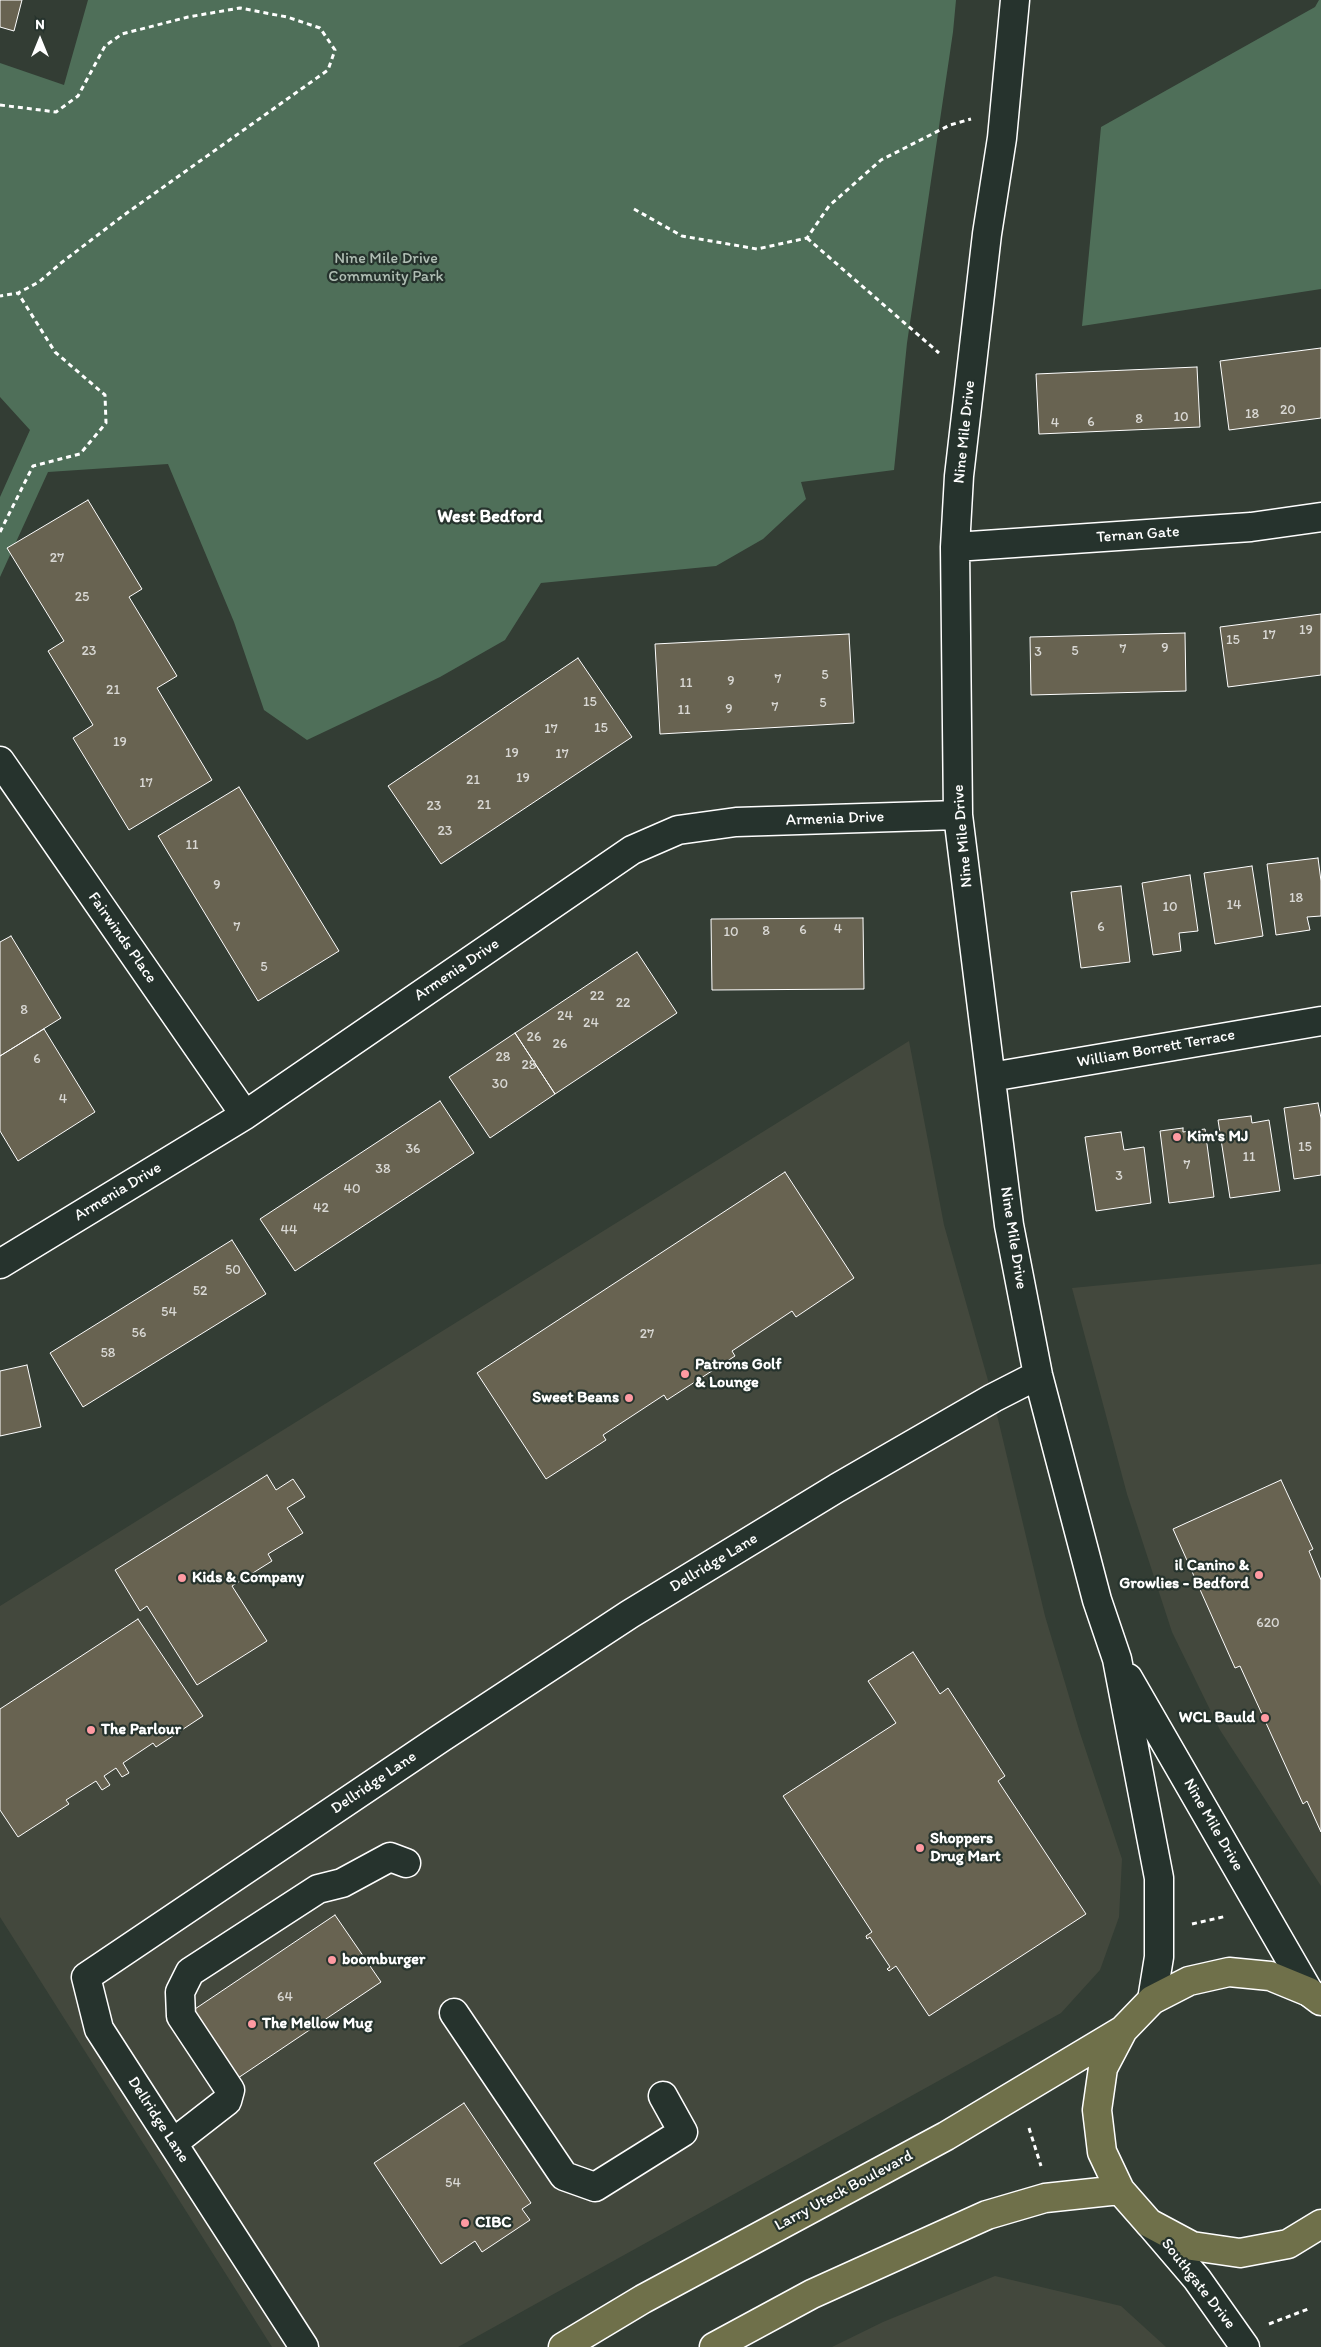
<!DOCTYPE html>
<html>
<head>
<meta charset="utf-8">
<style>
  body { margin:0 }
  #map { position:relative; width:1321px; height:2347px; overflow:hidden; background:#333d34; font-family:Itim,sans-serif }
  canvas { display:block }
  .north { position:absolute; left:15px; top:15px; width:50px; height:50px; -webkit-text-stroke:4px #26332d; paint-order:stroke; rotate:0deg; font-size:14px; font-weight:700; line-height:20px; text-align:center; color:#fff }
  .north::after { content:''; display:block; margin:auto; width:18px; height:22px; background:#fff; clip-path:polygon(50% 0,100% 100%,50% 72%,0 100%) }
</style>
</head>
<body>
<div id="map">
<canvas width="1321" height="2347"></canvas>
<div class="north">N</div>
</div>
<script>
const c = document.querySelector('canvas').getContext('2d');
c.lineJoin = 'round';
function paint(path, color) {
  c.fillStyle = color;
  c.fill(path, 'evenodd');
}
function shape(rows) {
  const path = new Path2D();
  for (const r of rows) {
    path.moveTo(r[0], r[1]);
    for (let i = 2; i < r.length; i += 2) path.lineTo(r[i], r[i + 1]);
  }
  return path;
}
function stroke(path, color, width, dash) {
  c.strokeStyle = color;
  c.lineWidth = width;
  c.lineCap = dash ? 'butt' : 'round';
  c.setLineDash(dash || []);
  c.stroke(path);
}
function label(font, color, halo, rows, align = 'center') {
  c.font = font + ' Itim,sans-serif';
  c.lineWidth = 4.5;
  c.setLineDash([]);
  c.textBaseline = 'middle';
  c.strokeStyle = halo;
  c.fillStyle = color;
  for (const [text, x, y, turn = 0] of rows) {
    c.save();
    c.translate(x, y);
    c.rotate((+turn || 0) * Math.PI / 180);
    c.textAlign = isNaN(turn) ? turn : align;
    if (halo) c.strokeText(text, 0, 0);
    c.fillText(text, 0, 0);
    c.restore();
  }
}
paint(shape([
  [909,1041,944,1225,993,1398,1045,1616,1080,1733,1122,1859,1119,1917,1100,1970,1061,2013,458,2347,272,2347,0,1917,0,1606],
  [1321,1264,1321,1886,1220,1730,1172,1632,1127,1494,1072,1288],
  [995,2276,1121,2306,1166,2347,832,2347,883,2322]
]), '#43483d');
paint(shape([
  [88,0,956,0,953,32,907,343,894,470,801,482,806,499,763,539,716,566,541,583,505,640,440,677,307,740,264,710,234,622,168,464,48,472,0,577,0,497,30,430,0,397,0,63,64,85],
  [1319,0,1321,0,1321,289,1082,326,1101,127,1315,7]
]), '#4f6f59');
const building = shape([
  [0,0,22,0,14,31,0,27,0,0],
  [1321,348,1321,418,1229,430,1220,361,1321,348],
  [1197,367,1200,427,1039,434,1036,374,1197,367],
  [88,500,142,589,129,597,177,676,157,688,212,780,129,830,73,738,93,725,48,651,64,641,7,548,88,500],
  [1321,614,1321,675,1228,687,1220,627,1321,614],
  [1185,633,1186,691,1031,695,1030,637,1185,633],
  [849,634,854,723,660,734,655,644,849,634],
  [578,658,632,737,441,864,388,786,578,658],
  [239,787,339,951,258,1001,158,836,239,787],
  [1318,858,1321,881,1321,916,1307,917,1310,930,1276,935,1267,864,1318,858],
  [1252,866,1263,936,1215,944,1204,873,1252,866],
  [1190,875,1198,931,1179,933,1181,951,1153,955,1142,883,1190,875],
  [1121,886,1130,962,1081,968,1071,892,1121,886],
  [863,918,864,989,712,990,711,919,863,918],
  [11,936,61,1018,0,1056,0,942,11,936],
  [637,952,677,1013,555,1094,515,1033,637,952],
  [44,1029,95,1112,18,1161,0,1131,0,1056,44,1029],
  [515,1033,555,1094,490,1138,449,1077,515,1033],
  [440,1101,474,1153,295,1271,260,1219,440,1101],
  [1318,1103,1321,1118,1321,1175,1294,1179,1284,1108,1318,1103],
  [1251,1116,1252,1123,1269,1120,1280,1191,1230,1198,1218,1120,1251,1116],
  [1183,1128,1183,1132,1205,1129,1214,1197,1169,1203,1160,1131,1183,1128],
  [1121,1132,1124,1150,1144,1147,1151,1203,1096,1211,1085,1137,1121,1132],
  [785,1172,854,1278,796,1317,792,1311,732,1351,735,1356,667,1400,664,1395,603,1435,606,1440,546,1479,477,1373,785,1172],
  [232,1240,266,1294,83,1407,50,1353,232,1240],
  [27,1365,41,1427,0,1436,0,1371,27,1365],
  [267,1475,276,1490,293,1479,305,1497,287,1508,303,1533,268,1554,272,1561,232,1586,267,1641,197,1685,147,1606,140,1611,115,1570,267,1475],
  [1281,1480,1313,1549,1309,1551,1321,1580,1321,1832,1307,1801,1303,1804,1240,1666,1235,1668,1173,1529,1281,1480],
  [138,1619,203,1716,156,1747,153,1743,123,1763,129,1773,122,1777,116,1768,104,1776,110,1785,102,1790,96,1781,66,1800,69,1804,18,1837,0,1810,0,1709,138,1619],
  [913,1652,940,1694,948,1688,1005,1776,998,1781,1086,1914,929,2016,896,1966,889,1971,887,1969,890,1967,870,1937,867,1939,866,1936,872,1932,783,1796,896,1723,868,1681,913,1652],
  [335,1915,381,1982,235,2080,189,2013,335,1915],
  [464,2103,531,2203,522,2209,530,2220,482,2252,475,2241,441,2264,374,2163,464,2103]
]);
paint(building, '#686351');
stroke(building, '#fff', 1);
const minor = shape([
  [1015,0,1002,138,987,234,959,476,955,547,958,815,1009,1225,1038,1375,1097,1600,1117,1659,1159,1878,1159,1957,1152,2000],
  [955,547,1251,527,1321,517],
  [0,761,245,1115],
  [991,1077,1321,1021],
  [0,1264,245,1115,632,850,678,830,736,822,958,815],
  [1128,1678,1309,1992],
  [454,2013,564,2176,595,2187,683,2132,663,2096],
  [173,2143,227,2101,230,2090,181,2016,180,1992,190,1972,318,1889,342,1883,390,1857,406,1863],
  [1150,2224,1197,2279,1245,2347],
  [304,2347,99,2029,86,1977,441,1738,630,1614,837,1488,993,1398,1038,1375]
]);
const major = shape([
  [1321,2001,1309,1992,1270,1976,1229,1972,1189,1981,1152,2000,1123,2030,1103,2068,1097,2110,1102,2152,1120,2190,1149,2223,1192,2246,1240,2253,1288,2244,1321,2224],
  [563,2347,643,2299,946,2136,1123,2030],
  [714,2347,812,2294,987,2215,1045,2198,1120,2190]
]);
stroke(minor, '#fff', 31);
stroke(major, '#fff', 31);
stroke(shape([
  [0,105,56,112,78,96,105,46,122,34,188,17,240,8,287,17,320,28,335,50,328,70,124,215,61,263,39,282,18,293,0,296],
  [634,209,682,236,757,249,807,238,829,206,881,160,950,125,971,119],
  [807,238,939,353],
  [0,532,33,466,80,454,106,423,105,395,55,352,18,293],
  [1192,1924,1227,1916],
  [1029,2128,1041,2166],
  [1269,2324,1308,2309]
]), '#fff', 3, [5, 4]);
stroke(minor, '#26332d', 28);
stroke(major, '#6f704a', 28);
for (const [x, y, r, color] of [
  [1177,1137,5,"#ff9aa2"],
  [685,1374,5,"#ff9aa2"],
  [629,1398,5,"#ff9aa2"],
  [1259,1575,5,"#ff9aa2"],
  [182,1578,5,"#ff9aa2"],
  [1265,1718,5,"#ff9aa2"],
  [91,1730,5,"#ff9aa2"],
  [920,1848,5,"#ff9aa2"],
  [332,1960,5,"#ff9aa2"],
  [252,2024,5,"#ff9aa2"],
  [465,2223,5,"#ff9aa2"]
]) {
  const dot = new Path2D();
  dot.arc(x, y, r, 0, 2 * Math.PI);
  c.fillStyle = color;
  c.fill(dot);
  stroke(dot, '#26332d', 2);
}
label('14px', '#d9d8d4', null, [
  ["20",1288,410],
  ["18",1252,414],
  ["10",1181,417],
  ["8",1139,419],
  ["6",1091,422],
  ["4",1055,423],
  ["27",57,558],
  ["25",82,597],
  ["19",1306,630],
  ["17",1269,635],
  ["15",1233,640],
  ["9",1165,648],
  ["7",1123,649],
  ["23",89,651],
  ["5",1075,651],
  ["3",1038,652],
  ["5",825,675],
  ["7",778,679],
  ["9",731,681],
  ["11",686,683],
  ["21",113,690],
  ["15",590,702],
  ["5",823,703],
  ["7",775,707],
  ["9",729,709],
  ["11",684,710],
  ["15",601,728],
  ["17",551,729],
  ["19",120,742],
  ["19",512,753],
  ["17",562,754],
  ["19",523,778],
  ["21",473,780],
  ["17",146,783],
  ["21",484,805],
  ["23",434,806],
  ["23",445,831],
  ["11",192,845],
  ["9",217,885],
  ["18",1296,898],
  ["14",1234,905],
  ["10",1170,907],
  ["7",237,927],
  ["6",1101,927],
  ["4",838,929],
  ["6",803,930],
  ["8",766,931],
  ["10",731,932],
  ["5",264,967],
  ["22",597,996],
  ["22",623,1003],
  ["8",24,1010],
  ["24",565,1016],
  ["24",591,1023],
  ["26",534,1037],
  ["26",560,1044],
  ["28",503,1057],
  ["6",37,1059],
  ["28",529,1065],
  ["30",500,1084],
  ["4",63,1099],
  ["15",1305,1147],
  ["36",413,1149],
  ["11",1249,1157],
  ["7",1187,1165],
  ["38",383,1169],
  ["3",1119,1176],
  ["40",352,1189],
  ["42",321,1208],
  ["44",289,1230],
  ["50",233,1270],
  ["52",200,1291],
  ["54",169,1312],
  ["56",139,1333],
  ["27",647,1334],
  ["58",108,1353],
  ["620",1268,1623],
  ["64",285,1997],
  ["54",453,2183]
]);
label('16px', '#b0beb4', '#26332d', [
  ["Nine Mile Drive",386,259],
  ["Community Park",386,277]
]);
label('16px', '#fff', '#26332d', [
  ["Nine Mile Drive",965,432,-84],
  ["Ternan Gate",1138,535,-4],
  ["Armenia Drive",835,819,-2],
  ["Nine Mile Drive",963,836,-95],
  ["Fairwinds Place",122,938,55],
  ["Armenia Drive",457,970,-34],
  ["William Borrett Terrace",1156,1049,-10],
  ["Armenia Drive",118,1192,-31],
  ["Nine Mile Drive",1013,1238,81],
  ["Dellridge Lane",714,1563,-31],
  ["Dellridge Lane",374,1783,-34],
  ["Nine Mile Drive",1213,1825,60],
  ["Dellridge Lane",158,2120,57],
  ["Larry Uteck Boulevard",844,2191,-28],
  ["Southgate Drive",1198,2284,52]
]);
label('bold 16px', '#fff', '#26332d', [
  ["Kim's MJ",1187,1137],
  ["Patrons Golf",695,1365],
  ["& Lounge",695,1383],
  ["Sweet Beans",619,1398,"right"],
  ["il Canino &",1249,1566,"right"],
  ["Growlies - Bedford",1249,1584,"right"],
  ["Kids & Company",192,1578],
  ["WCL Bauld",1255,1718,"right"],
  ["The Parlour",101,1730],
  ["Shoppers",930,1839],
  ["Drug Mart",930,1857],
  ["boomburger",342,1960],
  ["The Mellow Mug",262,2024],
  ["CIBC",475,2223]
], 'left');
label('bold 18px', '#fff', '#26332d', [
  ["West Bedford",490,517]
]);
</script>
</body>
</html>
